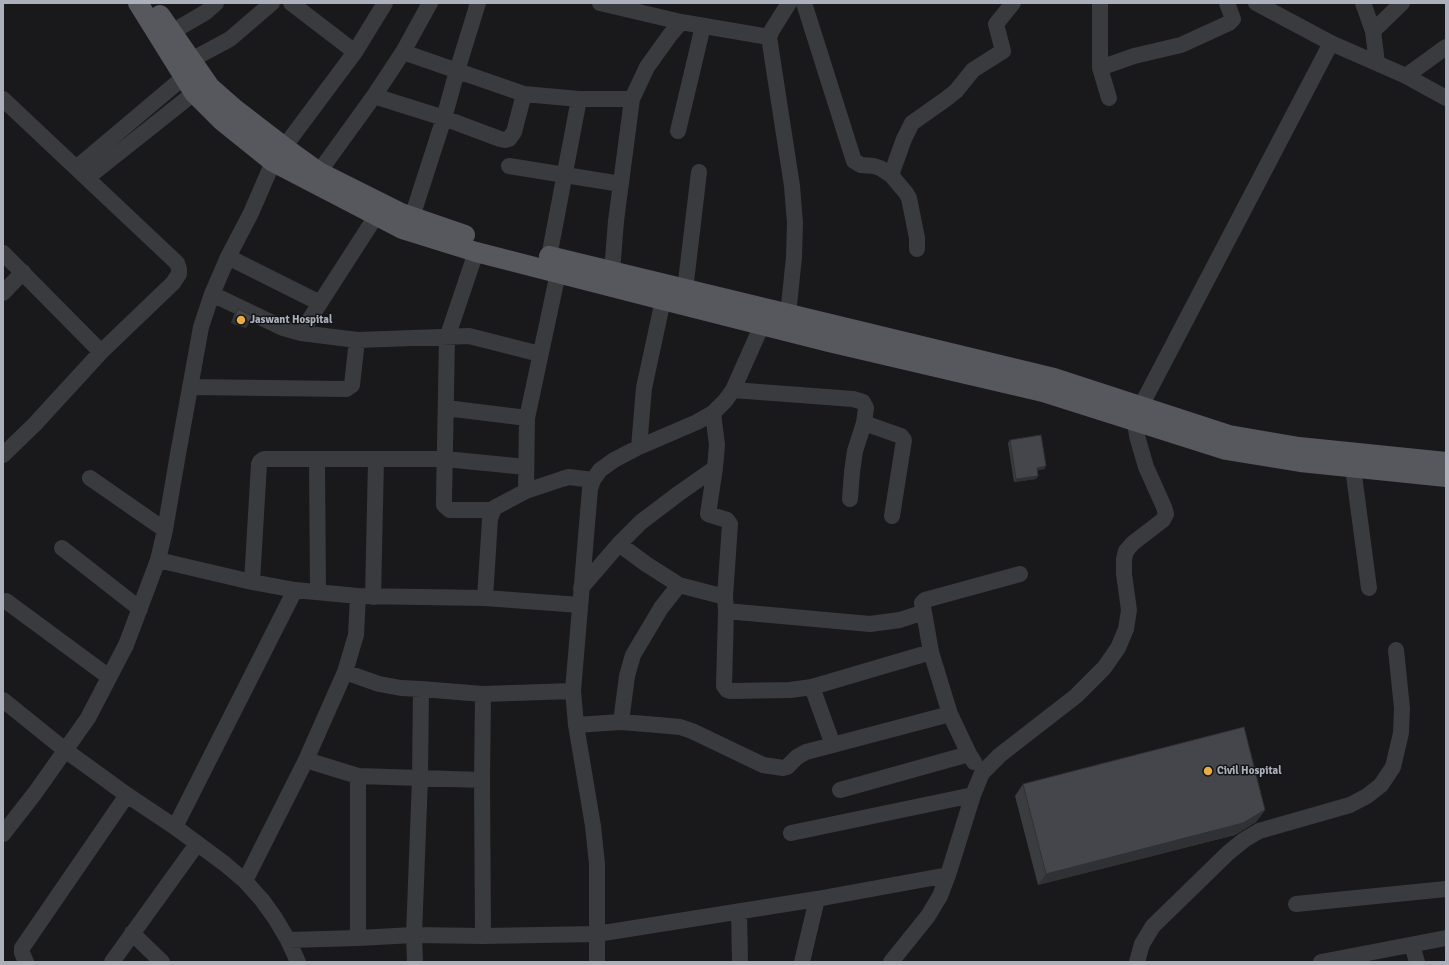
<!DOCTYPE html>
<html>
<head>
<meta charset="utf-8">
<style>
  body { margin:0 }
  #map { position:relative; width:1449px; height:965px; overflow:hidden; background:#19191b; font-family:Signika,sans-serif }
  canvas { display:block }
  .frame { position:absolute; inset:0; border:4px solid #abb0ba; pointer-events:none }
</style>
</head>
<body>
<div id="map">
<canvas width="1449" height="965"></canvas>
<div class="frame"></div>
</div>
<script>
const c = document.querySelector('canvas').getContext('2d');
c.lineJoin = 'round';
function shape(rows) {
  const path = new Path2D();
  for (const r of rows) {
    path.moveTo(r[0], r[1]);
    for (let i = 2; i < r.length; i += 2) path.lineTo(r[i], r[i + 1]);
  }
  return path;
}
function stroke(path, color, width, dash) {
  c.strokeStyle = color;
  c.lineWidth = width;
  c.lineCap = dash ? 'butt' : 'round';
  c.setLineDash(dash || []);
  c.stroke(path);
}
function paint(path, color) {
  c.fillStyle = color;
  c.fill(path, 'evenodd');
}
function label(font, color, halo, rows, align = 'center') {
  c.font = font + ' Signika,sans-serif';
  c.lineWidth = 3;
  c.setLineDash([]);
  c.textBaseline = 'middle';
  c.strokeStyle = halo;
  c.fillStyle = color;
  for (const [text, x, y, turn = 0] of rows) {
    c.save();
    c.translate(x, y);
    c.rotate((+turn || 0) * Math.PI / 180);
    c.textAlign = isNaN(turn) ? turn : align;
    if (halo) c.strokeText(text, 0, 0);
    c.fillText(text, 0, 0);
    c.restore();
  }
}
stroke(shape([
  [291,3,355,52],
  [600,3,681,22,769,37],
  [804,3,854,161,861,165,874,166,880,168,891,175,906,193,909,198,917,238,917,249],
  [1100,3,1100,68,1109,98],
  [1256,3,1331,43,1406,76,1446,98],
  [1363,3,1373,31,1377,63],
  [1373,31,1402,3],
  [172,32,206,12,216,3],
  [403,52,524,94,579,99],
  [191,60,230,39,272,3],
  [1100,68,1134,56,1181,45,1229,23,1233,19,1227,3],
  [1406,76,1446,47],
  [374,96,444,118,500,139,505,140,509,139,514,132,524,94],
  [3,99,177,263,179,269,179,274,173,283,101,352,35,424,3,455],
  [678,131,703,26],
  [509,166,621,184],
  [76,168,184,77],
  [319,172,374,96,403,52,430,3],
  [891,175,904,139,912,123,946,99,956,91,973,70,1003,51,996,24,1013,3],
  [87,178,194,93],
  [412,217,444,118,457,71,478,3],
  [476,252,447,338,444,500,444,505,450,510,493,510],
  [3,253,101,352],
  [228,257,320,303,376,216],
  [549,257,579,99,632,99],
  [612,272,616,221,632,99,647,67,670,35,681,22],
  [685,290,699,172],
  [3,293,23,272],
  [212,294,283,328,301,333,357,340,469,336,540,354],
  [786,325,788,315,794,257,795,223,792,186,769,37,772,30,789,3],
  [301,333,320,303],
  [190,387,346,389,352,385,357,340],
  [733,390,853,399,863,402,866,408,864,423,855,451,852,472,850,499],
  [446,408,527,418,558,273],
  [864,423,901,436,904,440,892,516],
  [639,447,644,388,663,300],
  [1356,457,1353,468,1369,588],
  [317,460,318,592],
  [715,468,708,514,727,520,730,524,725,597,726,611,724,686,727,690,730,691,790,690,812,687],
  [90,478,165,530],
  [526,491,527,418],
  [619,544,646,564,679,585,725,597],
  [62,548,140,609],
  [158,560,252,582,295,590,358,596,485,598,580,605],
  [252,582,259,464,260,462,264,459,445,459,526,467],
  [581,588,619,544,641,522,678,494,715,468,717,445,713,413],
  [373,597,376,460],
  [485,598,490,519,494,508,526,491,562,479,569,477,593,480],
  [6,601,109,677],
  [726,611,870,624,900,620,924,612],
  [931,652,950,714,969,754,974,762],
  [345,672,379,684,401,688,421,689,483,694,573,691],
  [483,694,482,780,483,936],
  [3,700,65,750,127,795,175,827,225,864,245,881,262,900,275,918,288,940,298,962],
  [621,722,627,676,633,655,661,608,679,585],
  [576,725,621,722,658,725,680,727,692,731,763,765,783,768,787,767,797,757,806,752,950,714],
  [833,745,812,687,931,652,924,612,922,603,925,600,1020,574],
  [306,760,358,776,482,780],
  [840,790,969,754],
  [175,827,295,590],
  [791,833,973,795],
  [3,834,35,793,88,718,126,645,158,560,165,530,178,454,201,327,212,294,228,257,251,213,273,162,355,52,385,3],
  [245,881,306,760,345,672,356,635,358,596],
  [1296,904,1446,889],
  [739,912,740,962],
  [132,933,162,962],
  [358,938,358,776],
  [288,940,358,938,414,935,483,936,597,934,817,899,948,875],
  [1412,945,1417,962],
  [26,962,22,953,22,948,127,795],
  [112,962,197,844],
  [415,962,414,935,420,778,421,689],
  [597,962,597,864,593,826,576,725,573,691,590,489,593,480,600,470,614,460,639,447,697,422,713,413,725,401,733,390,762,325,764,314],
  [802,962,817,899],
  [891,962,928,916,940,896,948,875,973,795,982,773,1000,755,1076,696,1104,668,1118,648,1126,629,1129,610,1124,574,1124,559,1126,551,1133,543,1163,520,1166,514,1164,507,1146,467,1137,436,1135,421,1141,406,1331,43],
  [1137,962,1142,944,1153,926,1228,853,1244,840,1259,831,1350,805,1367,796,1381,785,1393,767,1401,733,1402,708,1396,650],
  [1321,962,1446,938]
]), '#3a3b3f', 16);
stroke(shape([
  [138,3,194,93,222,121,273,162,402,229,476,252,663,300,829,342,1043,392,1226,450,1300,462,1446,477],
  [160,15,210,87,235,109,283,146,319,172,401,213,465,235],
  [549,256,1054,378,1229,435,1299,447,1446,462]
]), '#56585e', 20);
paint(shape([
  [238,309,246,328,231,323,234,315],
  [1010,440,1046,466,1044,469,1038,470,1038,476,1036,479,1014,482,1008,443],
  [1023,784,1265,810,1256,822,1235,835,1038,885,1015,796]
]), '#3b3c40');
paint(shape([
  [235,317,250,322,246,328,231,323],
  [1046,466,1044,469,1035,471,1037,468],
  [1038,476,1036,479,1014,482,1016,479],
  [1265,810,1256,822,1235,835,1038,885,1046,874]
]), '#303134');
const building = shape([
  [238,309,252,316,250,322,235,317,238,309],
  [1041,435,1046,466,1037,468,1038,476,1016,479,1010,440,1041,435],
  [1244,727,1265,810,1243,823,1046,874,1023,784,1244,727]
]);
paint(building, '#45464b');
stroke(building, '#303134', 1);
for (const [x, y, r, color] of [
  [241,320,5,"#ebac40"],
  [1208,771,5,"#ebac40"]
]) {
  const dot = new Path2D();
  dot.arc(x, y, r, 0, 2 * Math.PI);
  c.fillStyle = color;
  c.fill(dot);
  stroke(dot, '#131416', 1.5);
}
label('bold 11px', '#abb0ba', '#131416', [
  ["Jaswant Hospital",250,320],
  ["Civil Hospital",1217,771]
], 'left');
</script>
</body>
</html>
